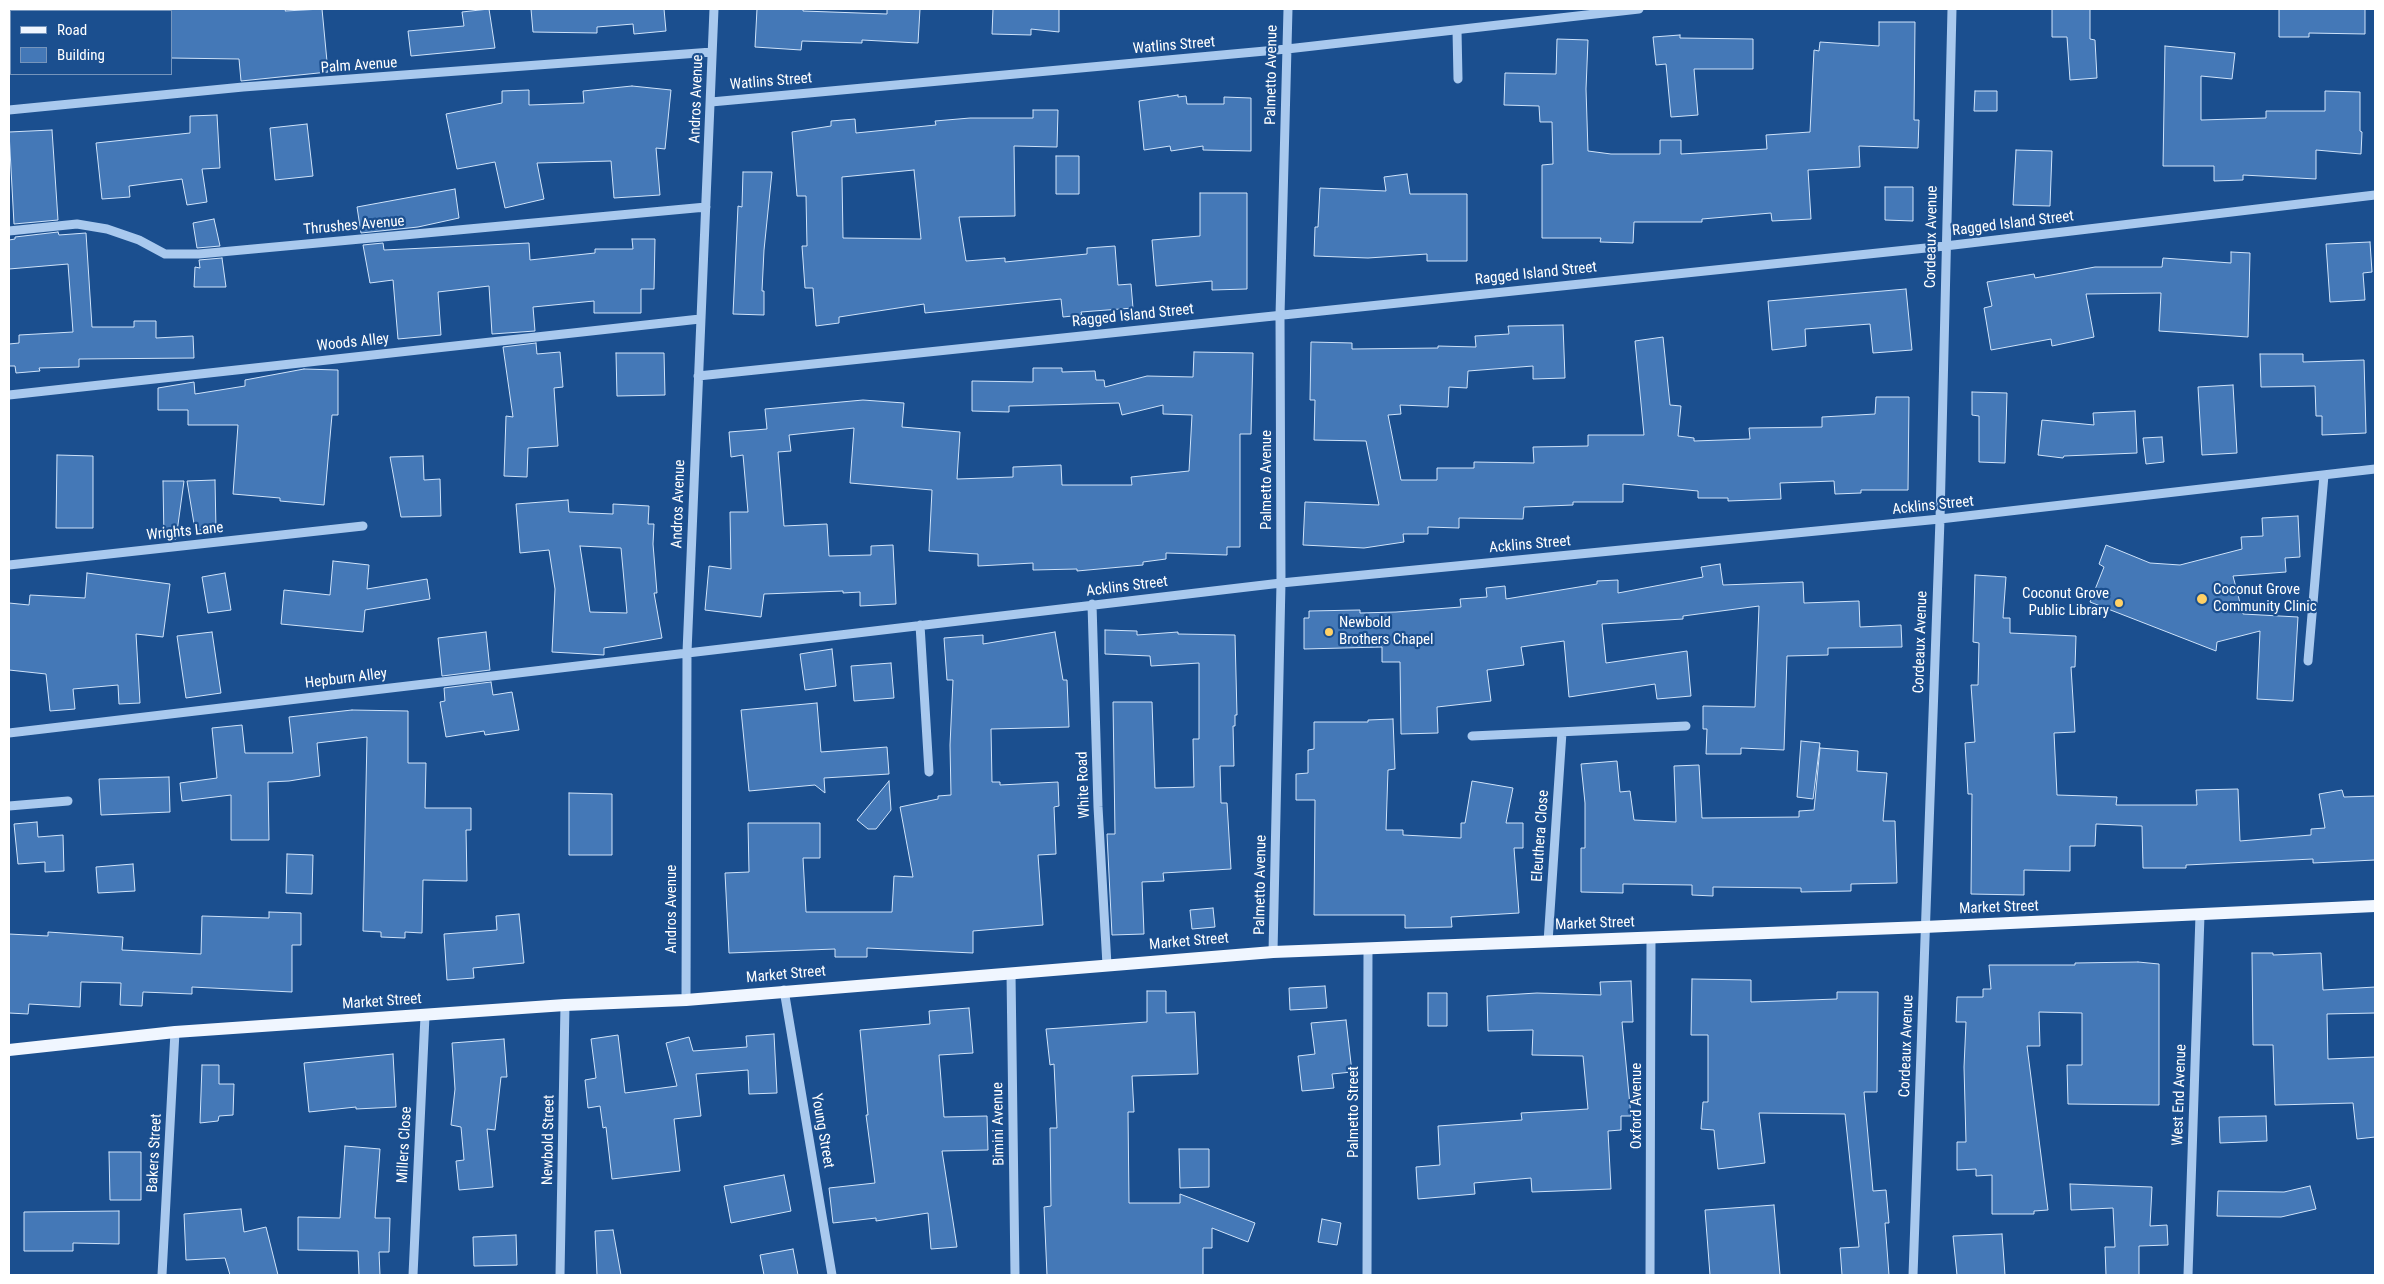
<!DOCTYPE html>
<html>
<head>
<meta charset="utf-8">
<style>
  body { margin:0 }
  #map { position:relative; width:2384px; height:1284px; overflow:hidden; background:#1b4f8f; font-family:"Roboto Condensed",sans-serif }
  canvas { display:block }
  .frame { position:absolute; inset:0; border:10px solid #fff; pointer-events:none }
  .legend { position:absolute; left:10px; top:10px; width:162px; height:65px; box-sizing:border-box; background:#1b4f8f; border:1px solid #7695bc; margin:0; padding:6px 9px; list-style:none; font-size:15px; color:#fff }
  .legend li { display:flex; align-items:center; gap:10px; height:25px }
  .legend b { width:25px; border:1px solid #7695bc }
</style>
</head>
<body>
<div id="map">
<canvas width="2384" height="1284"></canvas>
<div class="frame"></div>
<ul class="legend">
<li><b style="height:6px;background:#f0f6ff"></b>Road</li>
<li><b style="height:14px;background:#4478b7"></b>Building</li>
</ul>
</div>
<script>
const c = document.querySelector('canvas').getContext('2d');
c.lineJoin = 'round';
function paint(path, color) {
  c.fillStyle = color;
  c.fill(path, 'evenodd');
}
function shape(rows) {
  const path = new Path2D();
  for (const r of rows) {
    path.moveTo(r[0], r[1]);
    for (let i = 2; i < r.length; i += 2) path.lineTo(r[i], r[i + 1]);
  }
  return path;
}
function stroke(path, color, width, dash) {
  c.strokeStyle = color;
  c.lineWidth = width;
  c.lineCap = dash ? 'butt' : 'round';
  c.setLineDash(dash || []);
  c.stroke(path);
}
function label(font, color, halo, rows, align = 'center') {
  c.font = font + ' "Roboto Condensed",sans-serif';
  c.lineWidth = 4.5;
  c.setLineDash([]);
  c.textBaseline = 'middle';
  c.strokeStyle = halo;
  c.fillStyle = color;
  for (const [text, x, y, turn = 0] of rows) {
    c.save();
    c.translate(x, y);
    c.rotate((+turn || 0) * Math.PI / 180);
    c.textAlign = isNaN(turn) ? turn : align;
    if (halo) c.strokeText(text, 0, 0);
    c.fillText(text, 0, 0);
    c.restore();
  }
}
const building = shape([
  [171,9,286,9,285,11,322,9,328,72,241,81,239,59,171,58,171,9],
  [489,9,495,48,411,56,408,31,464,26,462,12,489,9],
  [531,9,664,9,666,31,634,34,633,24,597,27,597,33,533,32,531,9],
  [757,9,803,9,803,11,887,14,887,9,920,9,918,43,862,40,862,43,802,41,801,50,755,47,757,9],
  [993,9,1059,9,1059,32,1031,29,1031,35,992,34,993,9],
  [2052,9,2090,9,2090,39,2095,40,2097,78,2070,80,2067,37,2052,37,2052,9],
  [2279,9,2365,9,2365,34,2309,33,2309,37,2279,37,2279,9],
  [1879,22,1915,22,1914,120,1919,120,1918,148,1859,146,1860,167,1808,170,1811,219,1772,221,1771,213,1702,219,1702,222,1634,222,1633,243,1600,242,1601,238,1542,238,1542,165,1553,164,1552,122,1540,122,1539,106,1504,105,1505,73,1556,74,1557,39,1588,40,1586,89,1588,151,1611,154,1660,154,1660,140,1681,140,1681,154,1767,149,1766,135,1810,132,1814,50,1819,51,1820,42,1879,46,1879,22],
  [1680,35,1680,38,1753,39,1753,69,1694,69,1698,115,1671,117,1666,64,1656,65,1653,37,1680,35],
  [2165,46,2235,53,2232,79,2201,76,2201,120,2266,118,2266,111,2325,111,2325,91,2360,92,2360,131,2362,132,2361,154,2316,150,2316,179,2243,175,2243,180,2214,181,2214,166,2163,166,2165,46],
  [632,86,671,90,665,149,656,148,660,195,614,198,611,161,537,163,544,199,505,208,495,162,457,169,446,114,502,103,502,91,529,90,529,105,584,103,583,91,632,86],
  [1975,91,1997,91,1997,111,1974,111,1975,91],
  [1178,95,1178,97,1186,96,1187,104,1224,104,1224,97,1251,98,1251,151,1203,150,1203,146,1171,151,1170,146,1144,150,1139,101,1178,95],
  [1033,110,1058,110,1057,147,1014,146,1015,216,959,217,966,261,1005,258,1005,262,1087,254,1087,248,1115,246,1118,285,1131,284,1133,308,1081,312,1082,315,1063,317,1061,299,925,313,924,304,839,317,839,323,816,326,813,288,805,288,802,246,807,246,806,196,797,196,792,132,831,126,831,121,855,119,856,133,936,125,935,121,970,118,1033,118,1033,110],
  [914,170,921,239,843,238,842,177,914,170],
  [217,115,220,168,202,169,207,202,187,205,182,179,129,186,130,197,102,199,96,143,190,133,190,116,217,115],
  [307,124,313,176,275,180,270,128,307,124],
  [52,130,58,220,14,224,9,132,52,130],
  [2016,150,2052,151,2050,206,2013,205,2016,150],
  [1056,156,1079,156,1079,194,1056,194,1056,156],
  [743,172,772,172,764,250,762,291,764,291,764,315,733,314,738,206,742,207,743,172],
  [1407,174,1410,194,1467,194,1467,261,1427,261,1427,254,1368,258,1314,256,1315,227,1318,227,1320,188,1386,191,1384,177,1407,174],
  [1885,187,1913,187,1913,221,1885,220,1885,187],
  [455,189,459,218,418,227,361,233,357,207,455,189],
  [1200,193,1247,193,1247,289,1212,290,1212,281,1156,286,1152,240,1200,236,1200,193],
  [214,219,220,246,197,248,193,223,214,219],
  [58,232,59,235,86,233,92,327,134,327,134,321,156,321,156,338,193,336,194,358,79,359,79,367,39,368,40,371,16,373,15,366,9,366,9,344,19,343,19,335,73,332,68,264,9,269,9,240,15,239,15,237,58,232],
  [632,239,655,239,654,289,641,289,641,313,594,313,594,301,533,307,535,331,492,334,489,286,438,292,441,335,398,339,393,280,370,283,363,245,383,243,384,250,529,243,530,260,595,253,595,249,633,249,632,239],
  [2370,242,2372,272,2363,273,2365,300,2330,302,2326,244,2370,242],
  [2231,252,2250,253,2248,337,2159,331,2161,293,2086,294,2094,337,2052,346,2051,339,1991,350,1984,308,1992,306,1987,282,2034,274,2035,278,2095,267,2162,267,2163,258,2231,263,2231,252],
  [222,258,226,287,194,287,195,267,200,268,199,260,222,258],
  [1906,289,1912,350,1873,353,1870,324,1805,329,1806,346,1772,350,1768,301,1906,289],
  [1563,325,1565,378,1533,379,1533,366,1468,371,1467,388,1449,387,1448,407,1400,405,1401,414,1388,415,1401,480,1437,480,1437,468,1474,468,1474,462,1534,463,1533,447,1588,446,1588,435,1644,435,1635,341,1663,337,1670,405,1681,406,1678,436,1694,438,1694,441,1750,439,1749,428,1822,427,1822,417,1875,414,1876,397,1909,397,1908,490,1861,490,1861,493,1835,494,1834,481,1780,483,1781,499,1728,501,1728,498,1698,498,1698,491,1623,484,1623,502,1573,502,1573,505,1524,507,1523,519,1459,518,1459,528,1428,527,1428,534,1403,534,1404,542,1364,548,1303,545,1305,502,1379,505,1366,441,1314,440,1315,400,1310,400,1311,342,1352,343,1352,349,1438,348,1438,346,1476,347,1475,336,1509,334,1508,326,1563,325],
  [536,343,537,354,560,352,563,387,554,388,558,446,528,448,527,477,504,476,506,416,513,417,503,347,536,343],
  [1194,352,1253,353,1251,434,1240,434,1240,547,1227,547,1227,555,1166,553,1166,559,1143,562,1143,565,1077,571,1077,569,1033,570,1033,563,978,566,978,554,929,551,932,490,850,483,854,428,789,435,791,451,778,452,784,526,827,524,829,556,871,555,871,546,893,545,896,604,860,606,860,592,843,593,843,591,764,594,761,617,705,610,709,566,731,569,730,512,748,512,743,455,731,457,729,432,767,429,765,409,863,400,904,403,902,427,960,432,957,479,1013,477,1013,467,1061,465,1062,485,1132,485,1131,477,1189,471,1192,415,1163,414,1163,405,1122,415,1119,403,1009,406,1009,412,972,411,972,381,1033,382,1033,368,1062,368,1062,372,1095,371,1096,380,1104,380,1105,387,1147,376,1193,377,1194,352],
  [616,353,664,353,665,395,617,396,616,353],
  [2260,354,2303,354,2303,362,2364,360,2366,433,2322,435,2322,416,2316,416,2315,386,2261,387,2260,354],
  [304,369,338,370,338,415,332,415,324,505,280,501,280,498,233,494,238,425,188,425,188,410,158,410,158,388,194,382,195,394,245,386,245,380,304,369],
  [2233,385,2237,453,2202,455,2198,387,2233,385],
  [1972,392,2007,393,2005,463,1979,462,1979,416,1972,415,1972,392],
  [2135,411,2137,453,2064,456,2063,458,2038,455,2042,420,2094,425,2093,413,2135,411],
  [2162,437,2164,462,2146,464,2143,438,2162,437],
  [57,455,93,456,93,528,56,528,57,455],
  [423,456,424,480,440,479,441,516,401,517,390,457,423,456],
  [215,480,216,530,195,530,187,481,215,480],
  [163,481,184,481,176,539,164,539,163,481],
  [568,500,569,512,613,514,613,504,649,506,648,524,654,524,653,544,657,593,654,593,662,638,604,648,604,655,552,652,555,589,549,550,520,553,516,504,568,500],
  [580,546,621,548,627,613,590,612,580,546],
  [2298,516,2300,557,2285,558,2286,572,2233,576,2243,614,2298,617,2293,701,2257,699,2260,631,2217,642,2216,651,2090,602,2104,567,2099,564,2106,545,2150,563,2180,565,2242,549,2241,537,2263,536,2262,518,2298,516],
  [333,561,369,565,367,589,427,579,430,599,365,610,363,632,281,624,284,590,330,595,333,561],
  [1720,564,1723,585,1803,582,1804,603,1859,601,1860,627,1901,625,1902,647,1828,648,1828,655,1787,656,1784,750,1741,748,1741,754,1706,754,1707,729,1703,729,1703,706,1755,707,1759,606,1683,616,1683,619,1602,624,1606,663,1687,651,1691,696,1657,699,1655,684,1569,697,1564,641,1521,647,1524,665,1487,670,1491,701,1437,707,1438,733,1401,734,1400,662,1382,662,1382,647,1304,649,1304,618,1309,618,1309,611,1360,610,1360,613,1396,612,1461,607,1460,599,1487,597,1486,588,1505,586,1506,599,1597,584,1597,581,1618,580,1618,593,1703,577,1701,567,1720,564],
  [87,573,170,584,163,637,136,634,140,703,119,704,118,685,73,689,75,709,50,711,46,674,9,670,9,603,29,605,30,595,85,598,87,573],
  [225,573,231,610,208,613,202,577,225,573],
  [1975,575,2006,577,2003,618,2010,618,2010,633,2076,636,2075,667,2071,667,2075,732,2054,733,2057,795,2117,797,2116,805,2197,805,2196,790,2238,789,2240,841,2311,835,2311,829,2325,828,2319,794,2342,790,2344,797,2375,796,2375,860,2313,863,2313,859,2186,865,2186,868,2143,868,2142,826,2096,824,2095,846,2070,846,2070,871,2024,870,2024,895,1971,894,1972,794,1968,794,1965,743,1975,742,1971,685,1978,685,1979,643,1973,642,1975,575],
  [1105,630,1137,631,1137,635,1178,632,1178,634,1235,635,1237,715,1235,715,1235,726,1233,726,1234,766,1220,766,1221,803,1227,803,1231,869,1163,873,1164,881,1142,882,1144,934,1112,935,1107,834,1115,834,1113,702,1152,702,1155,788,1194,787,1193,739,1199,739,1199,663,1151,666,1150,656,1105,654,1105,630],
  [212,632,221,693,186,698,177,636,212,632],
  [486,632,490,670,442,676,438,638,486,632],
  [1055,632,1063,680,1067,680,1069,727,991,729,992,782,1000,782,1000,785,1058,782,1059,806,1054,807,1056,854,1038,855,1043,925,973,931,973,953,867,948,867,957,835,957,835,949,729,953,725,873,749,872,748,823,820,823,820,858,803,858,806,912,892,912,894,876,913,877,900,807,938,799,938,796,951,795,950,745,953,680,947,680,944,638,983,635,983,644,1055,632],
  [832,649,836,686,805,690,800,654,832,649],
  [891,663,894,698,854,701,851,666,891,663],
  [491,682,493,695,512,692,519,730,485,735,484,731,446,737,440,702,445,701,444,688,491,682],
  [817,703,821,752,887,747,889,774,824,778,825,793,815,785,749,791,741,710,817,703],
  [352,710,408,711,408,763,426,763,425,808,471,808,471,830,466,830,467,881,423,880,422,933,405,932,405,938,381,937,381,932,363,931,367,737,317,743,320,776,289,781,268,782,269,840,231,840,231,795,182,801,180,783,217,778,212,728,242,725,245,753,293,753,289,717,352,710],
  [1393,719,1395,769,1388,770,1386,830,1403,830,1403,835,1461,838,1461,823,1465,823,1472,781,1513,788,1506,823,1523,823,1523,848,1514,848,1519,913,1451,917,1452,927,1405,928,1405,915,1314,915,1315,800,1296,800,1296,774,1308,773,1308,750,1314,749,1314,722,1368,722,1368,720,1393,719],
  [1801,741,1820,743,1813,799,1797,797,1801,741],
  [1820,748,1858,751,1857,771,1887,773,1883,821,1895,821,1897,883,1851,884,1851,891,1801,892,1801,888,1713,887,1713,896,1692,895,1692,885,1623,884,1623,893,1581,892,1581,848,1585,848,1585,803,1581,764,1617,761,1620,792,1630,791,1634,820,1676,822,1674,766,1699,765,1702,818,1799,817,1799,811,1814,810,1820,748],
  [169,777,170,812,101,815,99,779,169,777],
  [889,781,891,810,876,829,868,829,857,820,889,781],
  [569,793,612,794,612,855,569,855,569,793],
  [37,822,38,837,63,835,64,871,45,872,45,862,18,864,14,824,37,822],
  [287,854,313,855,312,894,286,893,287,854],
  [133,864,135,891,98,893,96,867,133,864],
  [1213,908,1215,927,1192,929,1190,910,1213,908],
  [269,912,301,913,301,945,292,945,292,992,192,987,192,994,143,992,142,1006,120,1005,121,983,81,982,80,1007,29,1004,28,1014,9,1013,9,934,48,936,48,932,123,937,122,950,201,954,202,916,269,918,269,912],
  [519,914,524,963,473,968,474,978,447,980,444,934,497,930,496,916,519,914],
  [2252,953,2273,953,2273,955,2321,953,2323,990,2375,987,2375,1013,2327,1014,2328,1059,2375,1057,2375,1137,2357,1139,2353,1103,2275,1105,2273,1045,2253,1045,2252,953],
  [2138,962,2159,964,2159,1105,2068,1104,2067,1065,2082,1065,2082,1013,2039,1012,2040,1046,2027,1046,2048,1210,2034,1211,2034,1214,1992,1214,1992,1175,1976,1176,1976,1169,1957,1170,1957,1142,1966,1142,1964,1067,1966,1022,1956,1022,1957,997,1983,997,1983,989,1991,989,1989,965,2075,965,2075,963,2138,962],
  [1692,979,1751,980,1751,1002,1837,999,1837,992,1878,992,1877,1092,1864,1092,1873,1191,1886,1190,1889,1223,1885,1223,1889,1275,1842,1275,1840,1248,1859,1247,1845,1114,1759,1113,1765,1163,1718,1169,1714,1130,1701,1129,1703,1102,1708,1102,1708,1035,1691,1035,1692,979],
  [1631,981,1633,1022,1622,1022,1631,1116,1621,1116,1621,1130,1608,1131,1611,1189,1532,1192,1531,1178,1474,1183,1475,1194,1418,1199,1416,1167,1440,1165,1438,1126,1522,1120,1521,1113,1588,1109,1583,1056,1532,1055,1533,1030,1488,1031,1487,996,1537,993,1601,995,1600,982,1631,981],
  [1325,986,1327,1008,1290,1010,1289,988,1325,986],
  [1147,991,1166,991,1166,1013,1195,1012,1198,1074,1132,1076,1134,1112,1128,1112,1129,1203,1180,1203,1180,1194,1255,1223,1248,1242,1212,1228,1212,1248,1203,1248,1203,1275,1047,1275,1044,1207,1051,1206,1050,1128,1057,1128,1054,1064,1050,1065,1046,1029,1147,1022,1147,991],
  [1428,993,1447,993,1447,1026,1428,1026,1428,993],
  [969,1008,973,1053,939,1055,944,1117,987,1116,988,1150,942,1151,957,1247,931,1249,928,1213,876,1221,876,1218,833,1223,829,1188,875,1183,866,1115,868,1115,860,1030,930,1024,929,1011,969,1008],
  [1346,1020,1352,1072,1332,1074,1334,1088,1302,1091,1298,1056,1315,1054,1311,1023,1346,1020],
  [774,1034,777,1093,749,1094,748,1070,696,1074,701,1116,674,1119,680,1171,612,1179,606,1127,603,1128,600,1106,588,1108,585,1080,596,1078,591,1039,618,1035,625,1093,677,1086,666,1043,689,1037,693,1051,747,1047,746,1036,774,1034],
  [504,1039,507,1077,501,1077,495,1130,487,1129,493,1187,459,1190,456,1161,464,1160,461,1127,451,1125,455,1089,452,1043,504,1039],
  [393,1054,396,1107,356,1109,356,1107,309,1112,304,1063,393,1054],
  [202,1065,219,1065,219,1084,234,1084,233,1115,219,1116,218,1121,200,1123,202,1065],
  [2266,1116,2267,1141,2220,1143,2219,1117,2266,1116],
  [345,1146,380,1149,375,1218,390,1218,389,1252,379,1252,380,1275,359,1275,358,1251,298,1250,298,1217,340,1218,345,1146],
  [1179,1149,1209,1149,1209,1187,1180,1188,1179,1149],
  [109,1152,141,1152,141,1200,110,1200,109,1152],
  [784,1175,791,1211,731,1223,724,1186,784,1175],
  [2070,1184,2152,1187,2150,1226,2167,1225,2168,1245,2139,1246,2139,1275,2106,1275,2105,1247,2115,1247,2113,1208,2071,1210,2070,1184],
  [2310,1186,2316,1209,2281,1217,2217,1216,2218,1191,2284,1192,2310,1186],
  [1774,1205,1780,1275,1710,1275,1705,1210,1774,1205],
  [241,1209,244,1232,266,1227,278,1275,230,1275,225,1258,186,1260,184,1214,241,1209],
  [119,1211,119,1244,73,1243,73,1251,24,1251,24,1212,119,1211],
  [1322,1219,1341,1223,1337,1245,1318,1242,1322,1219],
  [613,1230,621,1275,597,1275,595,1231,613,1230],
  [2002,1234,2005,1275,1957,1275,1953,1236,2002,1234],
  [516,1235,517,1265,474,1266,473,1237,516,1235],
  [793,1249,798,1275,764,1275,760,1255,793,1249]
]);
paint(building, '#4478b7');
stroke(building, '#cfe3fa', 1);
stroke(shape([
  [1457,30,1458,79],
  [711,102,1287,49,1639,9],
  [9,110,243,87,712,52],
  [9,231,77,224,107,229,139,240,165,254,199,254,706,207],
  [698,376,1945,246,2375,195],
  [9,395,700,319],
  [9,565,363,526],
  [1092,604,1098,807,1107,965],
  [920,625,929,772],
  [2308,661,2324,475],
  [9,733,1281,583,1940,519,2375,469],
  [1472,736,1686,726],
  [9,806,68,801],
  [1548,942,1562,732],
  [1273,952,1281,583,1280,315,1288,9],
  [1011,973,1015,1275],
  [784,990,832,1275],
  [686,1000,687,652,714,9],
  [162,1275,175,1032],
  [413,1275,425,1016],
  [560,1275,565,1005],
  [1367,1275,1368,949],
  [1650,1275,1651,938],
  [1913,1275,1940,519,1952,9],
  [2188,1275,2200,915]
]), '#a9c9ee', 9);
stroke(shape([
  [9,1050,175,1032,565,1005,686,1000,1273,952,1924,927,2375,906]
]), '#f0f6ff', 12);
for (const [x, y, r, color] of [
  [2202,599,6,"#ffd166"],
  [2119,603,5,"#ffd166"],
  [1329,632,5,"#ffd166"]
]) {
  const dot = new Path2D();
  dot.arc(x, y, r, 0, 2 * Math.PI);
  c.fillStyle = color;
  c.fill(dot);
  stroke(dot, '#1b4f8f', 2);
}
label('15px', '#fff', '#1b4f8f', [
  ["Watlins Street",1174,46,-5],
  ["Palm Avenue",359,66,-4],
  ["Palmetto Avenue",1272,75,-89],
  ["Watlins Street",771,82,-5],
  ["Andros Avenue",697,99,-88],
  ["Ragged Island Street",2013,224,-7],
  ["Thrushes Avenue",354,226,-5],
  ["Cordeaux Avenue",1932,237,-89],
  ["Ragged Island Street",1536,274,-6],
  ["Ragged Island Street",1133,316,-6],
  ["Woods Alley",353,343,-6],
  ["Palmetto Avenue",1267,480,-90],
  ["Andros Avenue",679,504,-88],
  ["Acklins Street",1933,506,-6],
  ["Wrights Lane",185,532,-6],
  ["Acklins Street",1530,545,-5],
  ["Acklins Street",1127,587,-7],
  ["Cordeaux Avenue",1921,642,-88],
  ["Hepburn Alley",346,679,-7],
  ["White Road",1084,785,-92],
  ["Eleuthera Close",1541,836,-86],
  ["Palmetto Avenue",1261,885,-89],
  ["Market Street",1999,908,-2],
  ["Andros Avenue",672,909,-90],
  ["Market Street",1595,924,-2],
  ["Market Street",1189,942,-5],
  ["Market Street",786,975,-5],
  ["Market Street",382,1002,-4],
  ["Cordeaux Avenue",1907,1046,-88],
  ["West End Avenue",2180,1095,-88],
  ["Oxford Avenue",1637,1106,-90],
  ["Palmetto Street",1354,1112,-90],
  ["Bimini Avenue",999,1124,-91],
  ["Young Street",822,1131,80],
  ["Newbold Street",549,1140,-89],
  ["Millers Close",405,1145,-87],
  ["Bakers Street",155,1153,-87]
]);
label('15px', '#fff', '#1b4f8f', [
  ["Coconut Grove",2213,590],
  ["Community Clinic",2213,607],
  ["Coconut Grove",2109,594,"right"],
  ["Public Library",2109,611,"right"],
  ["Newbold",1339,623],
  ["Brothers Chapel",1339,640]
], 'left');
</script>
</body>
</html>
